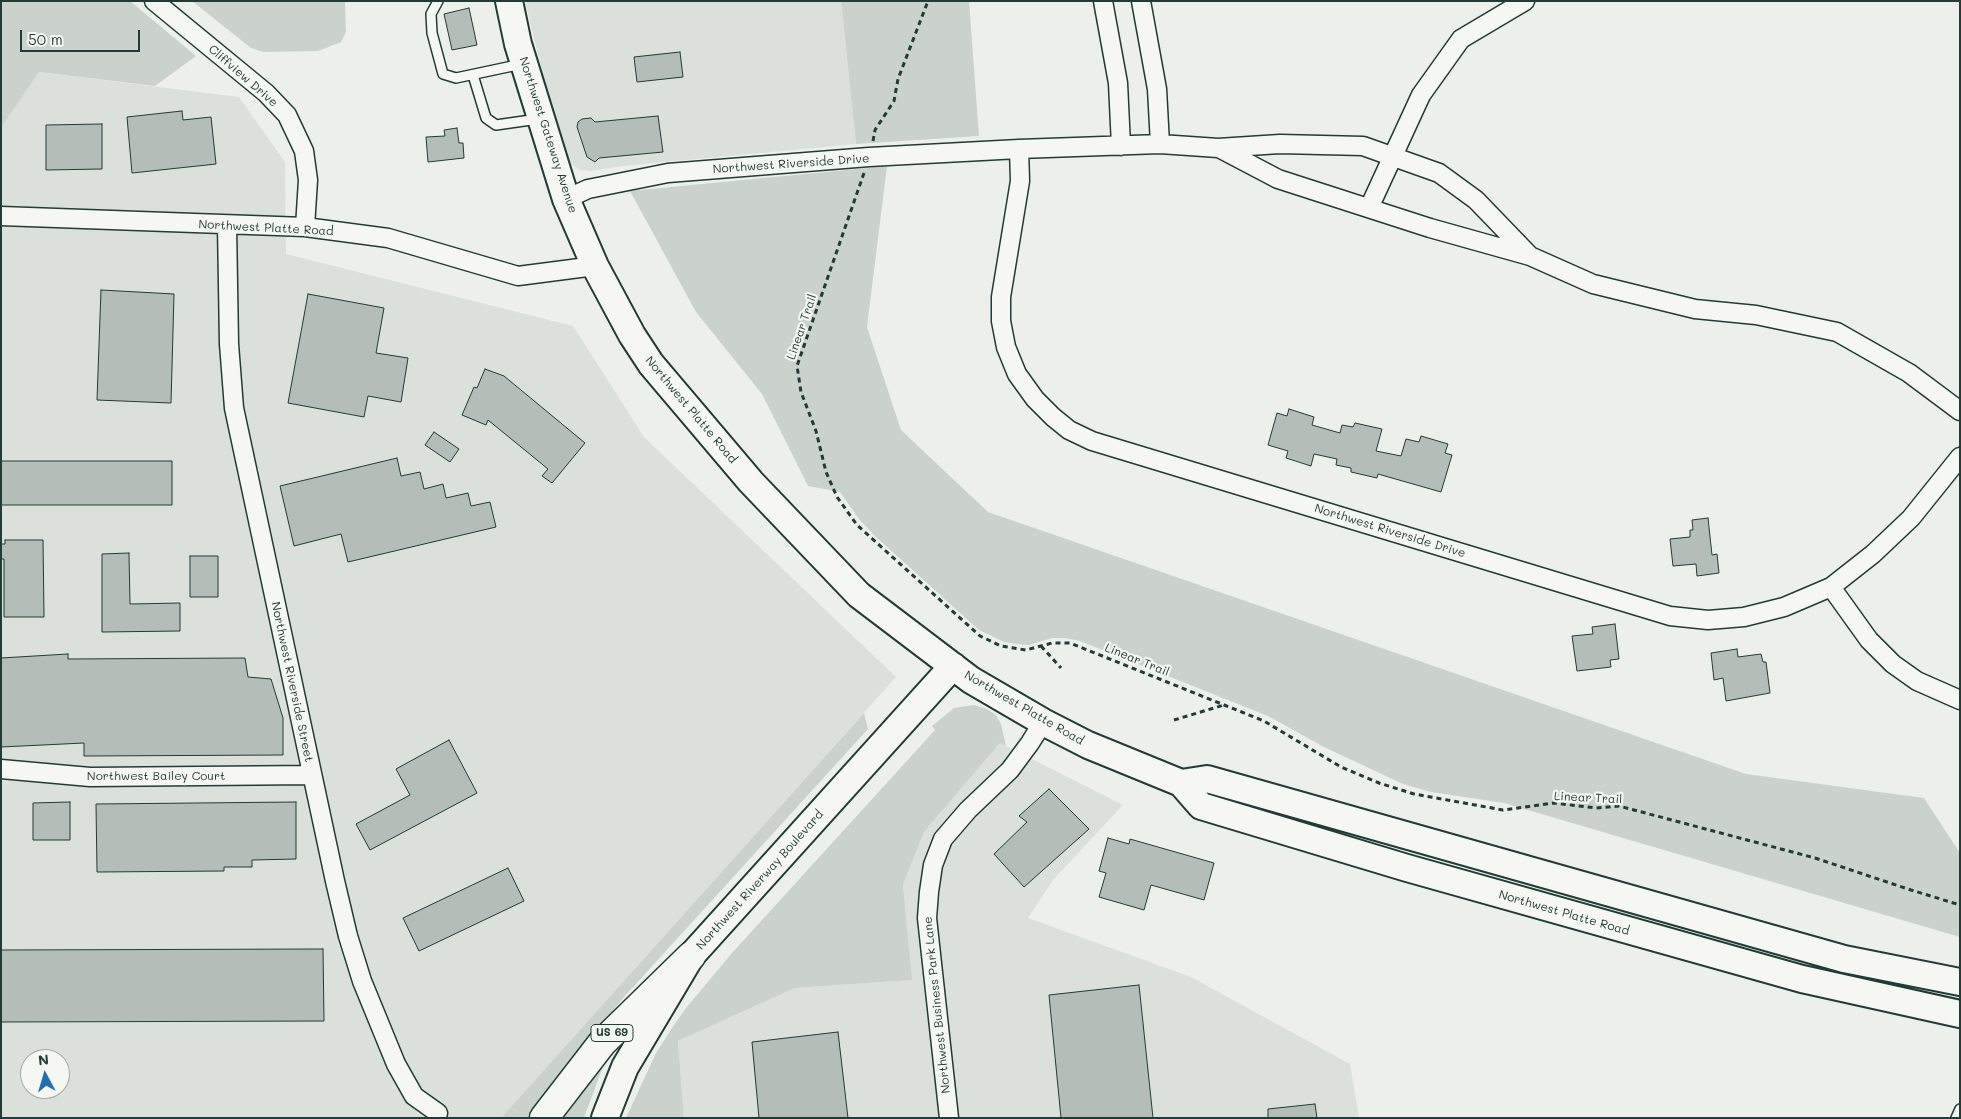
<!DOCTYPE html>
<html>
<head>
<meta charset="utf-8">
<style>
  body { margin:0 }
  #map { position:relative; width:1961px; height:1119px; overflow:hidden; background:#edefea; font-family:Mali,sans-serif }
  canvas { display:block }
  .frame { position:absolute; inset:0; border:2px solid #1f3d34; pointer-events:none }
  .north { position:absolute; left:20px; top:1049px; width:50px; height:50px; box-sizing:border-box; background:#f6f6f2; border:1px solid #a0aca6; border-radius:50%; rotate:354deg; font-size:14px; font-weight:700; line-height:20px; text-align:center; color:#1f3d34 }
  .north::after { content:''; display:block; margin:auto; width:18px; height:22px; background:#1f6fb2; clip-path:polygon(50% 0,100% 100%,50% 72%,0 100%) }
  .scale { position:absolute; left:20px; top:30px; width:120px; height:22px; box-sizing:border-box; border:2px solid #1f3d34; border-top:0; padding-left:6px; font-size:15px; line-height:18px; white-space:nowrap; color:#1f3d34; -webkit-text-stroke:4px #f6f6f2; paint-order:stroke }
</style>
</head>
<body>
<div id="map">
<canvas width="1961" height="1119"></canvas>
<div class="frame"></div>
<div class="north">N</div>
<div class="scale">50 m</div>
</div>
<script>
const c = document.querySelector('canvas').getContext('2d');
c.lineJoin = 'round';
function paint(path, color) {
  c.fillStyle = color;
  c.fill(path, 'evenodd');
}
function shape(rows) {
  const path = new Path2D();
  for (const r of rows) {
    path.moveTo(r[0], r[1]);
    for (let i = 2; i < r.length; i += 2) path.lineTo(r[i], r[i + 1]);
  }
  return path;
}
function stroke(path, color, width, dash) {
  c.strokeStyle = color;
  c.lineWidth = width;
  c.lineCap = dash ? 'butt' : 'round';
  c.setLineDash(dash || []);
  c.stroke(path);
}
function label(font, color, halo, rows, align = 'center') {
  c.font = font + ' Mali,sans-serif';
  c.lineWidth = 4.5;
  c.setLineDash([]);
  c.textBaseline = 'middle';
  c.strokeStyle = halo;
  c.fillStyle = color;
  for (const [text, x, y, turn = 0] of rows) {
    c.save();
    c.translate(x, y);
    c.rotate((+turn || 0) * Math.PI / 180);
    c.textAlign = isNaN(turn) ? turn : align;
    if (halo) c.strokeText(text, 0, 0);
    c.fillText(text, 0, 0);
    c.restore();
  }
}
paint(shape([
  [525,1,841,1,856,144,623,166,590,171,581,170,572,165,568,157,544,79],
  [39,72,239,97,285,162,286,254,573,326,644,437,896,677,501,1118,1,1118,1,128],
  [30,1059,60,1059,60,1089,30,1089],
  [1000,743,1123,805,1053,880,1028,918,1191,977,1350,1064,1359,1118,684,1118,678,1041,795,988,911,980,903,885,924,832]
]), '#dce0db');
paint(shape([
  [1,1,130,1,196,56,155,86,39,72,1,128],
  [192,1,345,1,346,32,341,42,318,51,264,52,251,48],
  [841,1,969,1,979,136,856,144],
  [887,166,867,327,901,430,988,512,1746,774,1924,798,1960,853,1960,937,1504,803,1431,792,1403,784,1324,747,1268,716,1080,641,1065,638,1052,638,1029,645,1017,644,1004,642,979,630,876,537,859,519,840,492,808,486,762,394,696,312,630,191],
  [974,705,987,709,996,715,1001,724,1006,746,1000,743,924,832,903,885,912,980,795,988,678,1041,684,1118,626,1118,656,1053,672,1028,686,1008,732,953,935,730,932,726,954,708],
  [864,713,868,729,624,997,578,1053,531,1118,501,1118],
  [599,1066,602,1069,584,1118,557,1118]
]), '#cbd2cc');
const building = shape([
  [469,8,477,45,452,50,444,14,469,8],
  [680,52,683,77,637,82,634,57,680,52],
  [182,111,183,120,211,117,216,164,132,173,127,117,182,111],
  [658,116,663,152,599,158,595,162,587,157,577,127,578,122,582,119,591,118,595,122,658,116],
  [102,124,102,169,46,170,46,125,102,124],
  [457,128,459,143,463,143,464,158,428,162,426,137,445,136,444,130,457,128],
  [101,290,174,294,171,403,97,400,101,290],
  [308,294,384,308,376,353,408,358,401,402,368,396,364,417,288,403,308,294],
  [485,369,504,376,585,443,552,483,542,476,548,469,488,420,486,425,462,415,474,387,477,388,485,369],
  [1289,409,1314,417,1312,425,1340,433,1342,425,1353,427,1355,423,1382,429,1376,451,1401,456,1406,439,1419,442,1421,436,1448,444,1445,453,1452,455,1441,492,1378,474,1377,478,1351,472,1351,468,1336,465,1337,459,1314,454,1311,466,1286,458,1288,451,1268,445,1277,413,1287,416,1289,409],
  [434,432,459,449,450,462,425,445,434,432],
  [397,458,401,476,420,472,424,489,443,484,446,498,468,493,471,506,490,502,496,527,348,562,341,534,294,546,280,486,397,458],
  [1,461,172,461,172,505,1,505,1,461],
  [1708,518,1712,555,1717,554,1719,573,1697,576,1696,564,1673,566,1670,539,1690,537,1690,530,1693,530,1692,520,1708,518],
  [5,540,43,540,44,617,4,617,4,559,1,559,1,544,5,544,5,540],
  [129,553,130,604,180,603,180,631,102,632,102,554,129,553],
  [190,556,218,556,218,597,190,597,190,556],
  [1615,624,1619,659,1610,660,1611,667,1577,671,1572,636,1593,634,1592,627,1615,624],
  [1737,649,1738,657,1761,654,1763,662,1766,662,1770,693,1726,701,1723,678,1714,680,1711,653,1737,649],
  [68,654,68,659,245,658,248,677,271,679,283,718,283,755,84,756,84,743,1,747,1,658,68,654],
  [449,740,477,793,370,850,356,824,410,795,396,769,449,740],
  [1049,789,1089,829,1024,887,994,854,1027,822,1019,816,1049,789],
  [70,802,70,840,33,840,33,803,70,802],
  [296,802,296,859,252,860,252,867,224,867,224,871,97,872,96,804,296,802],
  [1108,838,1129,844,1130,839,1214,863,1204,900,1151,885,1144,910,1099,897,1106,873,1099,871,1108,838],
  [508,868,524,901,419,951,403,918,508,868],
  [323,949,324,1021,1,1022,1,950,323,949],
  [1139,985,1153,1118,1061,1118,1049,995,1139,985],
  [838,1032,848,1118,759,1118,752,1042,838,1032],
  [1315,1104,1317,1118,1268,1118,1268,1109,1315,1104]
]);
paint(building, '#b4bdb8');
stroke(building, '#1f3d34', 1);
const service = shape([
  [438,1,431,14,432,33,443,74,456,78,522,64],
  [473,75,486,118,496,125,538,119],
  [1956,1118,1960,1109]
]);
const minor = shape([
  [154,1,266,93,287,115,304,151,308,180,305,227],
  [1103,1,1118,83,1121,146],
  [1141,1,1157,89,1160,144],
  [1219,148,1278,179,1430,228,1530,256,1593,284,1695,309,1756,315,1837,332,1909,373,1960,411],
  [1019,149,1020,181,1001,297,1001,321,1006,347,1017,374,1035,399,1053,417,1069,430,1092,441,1670,616,1708,620,1744,617,1784,607,1831,587,1873,554,1911,518,1960,457],
  [566,199,588,189,668,173,869,157,1019,149,1160,144,1218,148,1280,144,1363,146,1439,173,1476,200,1530,256],
  [1369,208,1421,95,1461,39,1525,1],
  [1,216,305,227,388,238,518,276,595,266],
  [227,225,229,344,234,408,335,881,348,936,362,981,396,1064,414,1096,438,1113],
  [1831,587,1869,640,1893,664,1917,681,1960,700],
  [1,769,90,777,312,775],
  [949,1118,927,918,929,892,933,865,943,839,968,810,1010,770,1030,743,1043,722]
]);
const secondary = shape([
  [509,1,518,44,566,199,595,266,632,335,651,364,751,482,859,595,971,680,1043,722,1088,745,1181,783,1201,806,1407,868,1802,979,1960,1014],
  [1181,783,1207,779,1844,959,1960,982],
  [605,1118,625,1067,691,956,953,666]
]);
const motorway = shape([
  [544,1118,602,1043,691,956]
]);
stroke(service, '#1f3d34', 12);
stroke(minor, '#1f3d34', 21);
stroke(secondary, '#1f3d34', 30);
stroke(motorway, '#1f3d34', 31);
stroke(shape([
  [873,141,875,130,894,101,898,79,928,1],
  [864,173,797,366,801,392,816,431,826,472,837,497,857,525,980,636,1001,646,1026,650,1052,643,1070,643,1264,721,1341,767,1379,783,1414,794,1503,810,1554,803,1596,808,1619,806,1815,858,1911,890,1960,905],
  [1041,646,1061,668],
  [1174,720,1224,705]
]), '#1f3d34', 3, [5, 4]);
stroke(service, '#f6f6f2', 9);
stroke(minor, '#f6f6f2', 18);
stroke(secondary, '#f6f6f2', 26);
stroke(motorway, '#f6f6f2', 28);
for (const [x, y, w] of [
  [612,1033,42]
]) {
  const box = new Path2D();
  box.roundRect(x - w / 2, y - 8.5, w, 17, 4);
  c.fillStyle = '#f6f6f2';
  c.fill(box);
  stroke(box, '#1f3d34', 1);
}
label('bold 11px', '#1f3d34', null, [
  ["US 69",612,1033]
]);
label('12px', '#1f3d34', '#f6f6f2', [
  ["Cliffview Drive",243,76,41],
  ["Northwest Gateway Avenue",548,135,72],
  ["Northwest Riverside Drive",791,164,-4],
  ["Northwest Platte Road",266,228,3],
  ["Linear Trail",802,327,-71],
  ["Northwest Platte Road",691,410,50],
  ["Northwest Riverside Drive",1390,531,17],
  ["Linear Trail",1137,660,22],
  ["Northwest Riverside Street",292,682,78],
  ["Northwest Platte Road",1024,708,30],
  ["Northwest Bailey Court",156,776],
  ["Linear Trail",1588,798,3],
  ["Northwest Riverway Boulevard",760,880,-48],
  ["Northwest Platte Road",1564,913,16],
  ["Northwest Business Park Lane",937,1005,-96]
]);
</script>
</body>
</html>
